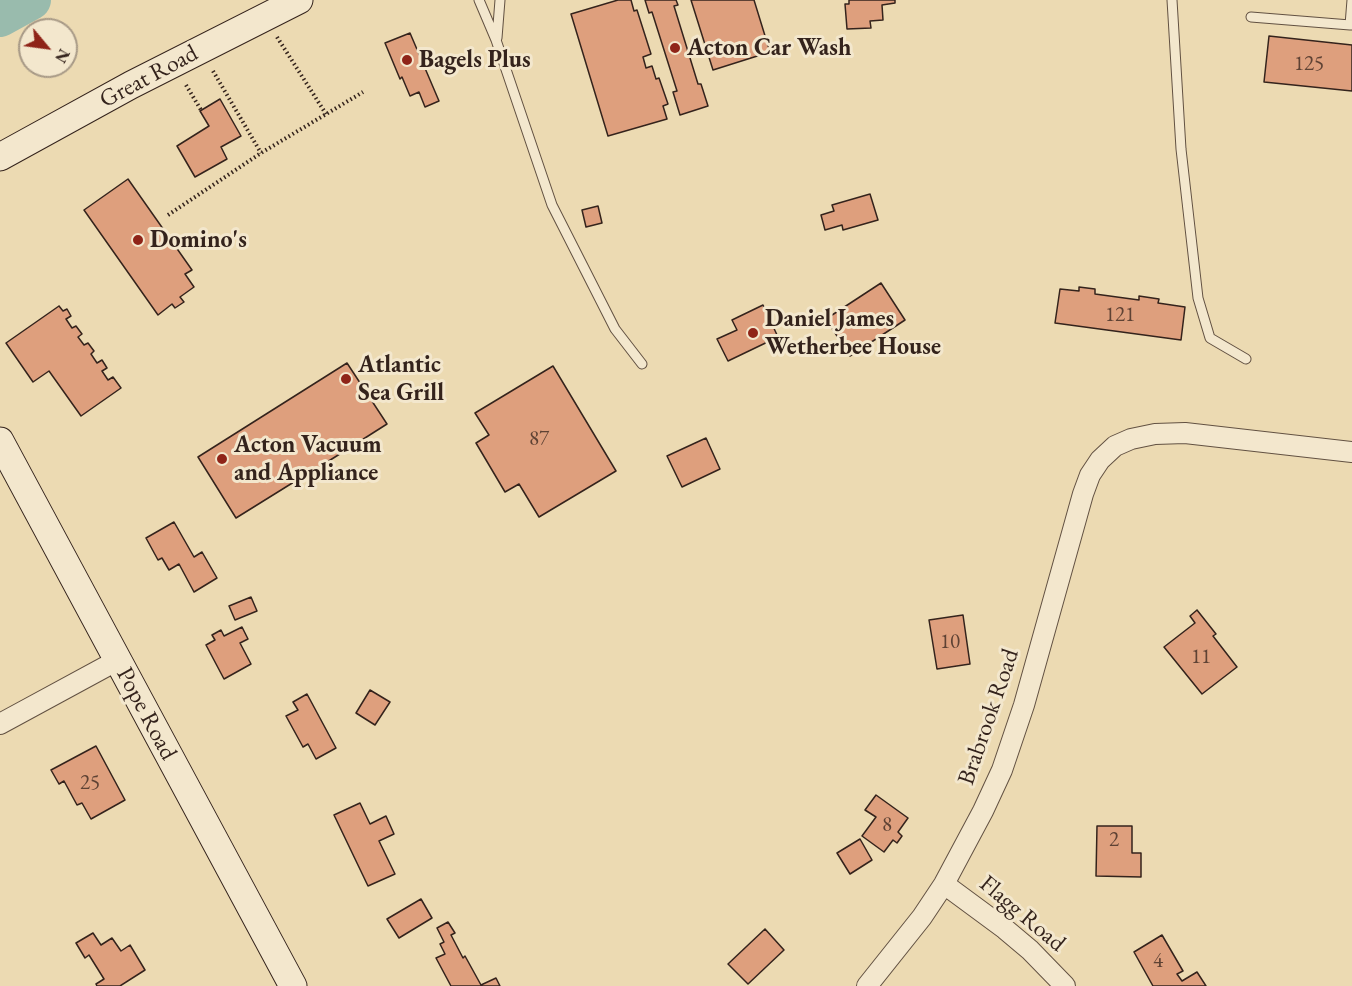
<!DOCTYPE html>
<html>
<head>
<meta charset="utf-8">
<style>
  body { margin:0 }
  #map { position:relative; width:1352px; height:986px; overflow:hidden; background:#ecdab2; font-family:"EB Garamond",serif }
  canvas { display:block }
  .north { position:absolute; left:18px; top:18px; width:60px; height:60px; box-sizing:border-box; background:#f3e7cd; border:2px solid #a79986; border-radius:50%; rotate:119deg; font-size:16px; font-weight:700; line-height:24px; text-align:center; color:#34231c }
  .north::after { content:''; display:block; margin:auto; width:21px; height:27px; background:#8f2418; clip-path:polygon(50% 0,100% 100%,50% 72%,0 100%) }
</style>
</head>
<body>
<div id="map">
<canvas width="1352" height="986"></canvas>
<div class="north">N</div>
</div>
<script>
const c = document.querySelector('canvas').getContext('2d');
c.lineJoin = 'round';
function shape(rows) {
  const path = new Path2D();
  for (const r of rows) {
    path.moveTo(r[0], r[1]);
    for (let i = 2; i < r.length; i += 2) path.lineTo(r[i], r[i + 1]);
  }
  return path;
}
function stroke(path, color, width, dash) {
  c.strokeStyle = color;
  c.lineWidth = width;
  c.lineCap = dash ? 'butt' : 'round';
  c.setLineDash(dash || []);
  c.stroke(path);
}
function paint(path, color) {
  c.fillStyle = color;
  c.fill(path, 'evenodd');
}
function label(font, color, halo, rows, align = 'center') {
  c.font = font + ' "EB Garamond",serif';
  c.lineWidth = 6;
  c.setLineDash([]);
  c.textBaseline = 'middle';
  c.strokeStyle = halo;
  c.fillStyle = color;
  for (const [text, x, y, turn = 0] of rows) {
    c.save();
    c.translate(x, y);
    c.rotate((+turn || 0) * Math.PI / 180);
    c.textAlign = isNaN(turn) ? turn : align;
    if (halo) c.strokeText(text, 0, 0);
    c.fillText(text, 0, 0);
    c.restore();
  }
}
stroke(shape([
  [0,17,31,0]
]), '#99bbad', 40);
const building = shape([
  [618,0,631,0,634,11,637,10,651,54,643,57,646,68,652,66,656,79,659,78,668,104,663,106,667,119,608,136,571,14,618,0],
  [645,0,676,0,678,5,674,6,698,84,701,84,708,106,680,115,673,92,677,91,652,12,649,13,645,0],
  [691,0,754,0,770,52,713,70,691,0],
  [849,0,895,0,895,3,882,5,883,20,870,21,871,28,847,29,845,4,849,4,849,0],
  [410,33,439,101,425,107,419,92,410,96,402,77,400,79,385,43,410,33],
  [1269,36,1352,45,1352,91,1264,82,1269,36],
  [220,99,241,136,221,147,227,159,195,177,177,146,209,126,200,111,220,99],
  [128,179,192,270,185,274,194,287,180,297,184,302,175,308,172,304,158,315,84,210,128,179],
  [870,194,878,220,843,230,842,225,825,230,821,215,834,211,832,205,870,194],
  [598,206,602,223,586,227,582,210,598,206],
  [881,283,905,320,850,356,826,319,881,283],
  [1079,287,1095,289,1095,294,1139,300,1139,296,1159,299,1158,303,1185,307,1181,340,1055,323,1060,289,1079,291,1079,287],
  [763,305,778,337,728,361,717,339,737,330,732,320,763,305],
  [59,306,63,311,67,309,71,316,66,319,72,328,76,326,82,334,78,337,84,345,88,343,94,351,91,354,97,363,102,360,107,368,102,371,108,380,113,377,121,388,81,416,49,371,33,382,6,343,59,306],
  [347,363,387,424,324,464,327,468,313,476,310,472,236,518,198,457,347,363],
  [553,366,616,471,539,517,519,484,505,492,476,443,489,435,475,413,553,366],
  [706,438,720,469,682,487,667,456,706,438],
  [174,522,194,557,202,552,217,578,194,592,179,564,169,570,162,558,158,560,146,538,174,522],
  [251,597,257,611,235,620,229,606,251,597],
  [1197,610,1216,634,1213,636,1237,667,1202,694,1164,647,1195,623,1190,616,1197,610],
  [963,615,970,664,937,669,929,620,963,615],
  [242,627,248,639,240,643,251,664,224,679,206,645,215,640,212,635,221,630,224,636,242,627],
  [370,690,390,702,375,725,356,713,370,690],
  [307,694,336,748,316,759,308,744,303,747,286,716,298,710,293,702,307,694],
  [96,746,125,800,91,819,82,803,77,805,64,781,59,784,51,770,96,746],
  [876,795,908,818,898,832,902,836,897,843,893,840,884,852,862,836,876,817,865,810,876,795],
  [360,803,370,824,386,816,394,834,379,841,395,874,368,886,334,815,360,803],
  [1097,826,1132,826,1132,853,1141,853,1141,877,1096,876,1097,826],
  [860,839,872,860,850,874,837,853,860,839],
  [421,899,432,918,399,938,387,919,421,899],
  [448,922,455,933,451,935,463,958,465,956,481,985,496,978,500,986,451,986,436,958,445,954,440,944,444,942,437,928,448,922],
  [765,929,784,950,748,984,728,964,765,929],
  [93,933,101,945,112,938,121,951,130,945,145,970,120,986,97,986,96,984,104,979,89,955,85,958,76,943,93,933],
  [1162,935,1183,971,1177,974,1182,981,1197,972,1206,986,1153,986,1134,952,1162,935]
]);
paint(building, '#de9f7d');
stroke(building, '#34231c', 1.5);
const lane = shape([
  [479,0,496,40,552,205,615,329,642,364],
  [1172,0,1181,149,1198,298,1210,338,1246,359],
  [1352,0,1350,25,1352,25],
  [1251,17,1350,25],
  [497,38,500,0]
]);
const street = shape([
  [0,724,118,660],
  [944,884,1005,929,1030,950,1065,986],
  [867,986,922,917,944,884,983,811,1002,770,1024,705,1083,494,1090,475,1100,460,1115,446,1131,439,1155,434,1185,433,1352,452]
]);
const secondary = shape([
  [0,157,131,85,299,0],
  [0,441,293,986]
]);
stroke(lane, '#625142', 11);
stroke(street, '#625142', 22);
stroke(secondary, '#34231c', 29);
stroke(shape([
  [277,37,326,114],
  [213,71,261,153],
  [186,85,201,110],
  [168,215,261,153,363,92]
]), '#34231c', 4, [1.5, 3]);
stroke(lane, '#f3e7cd', 9);
stroke(street, '#f3e7cd', 20);
stroke(secondary, '#f3e7cd', 27);
for (const [x, y, r, color] of [
  [675,48,6,"#8f2418"],
  [407,60,6,"#8f2418"],
  [138,240,6,"#8f2418"],
  [753,333,6,"#8f2418"],
  [346,379,6,"#8f2418"],
  [222,459,6,"#8f2418"]
]) {
  const dot = new Path2D();
  dot.arc(x, y, r, 0, 2 * Math.PI);
  c.fillStyle = color;
  c.fill(dot);
  stroke(dot, '#f3e7cd', 2);
}
label('21px', '#5e4234', null, [
  ["125",1309,64],
  ["121",1120,315],
  ["87",539,439],
  ["10",950,642],
  ["11",1201,657],
  ["25",90,783],
  ["8",887,825],
  ["2",1114,840],
  ["4",1158,961]
]);
label('bold 24px', '#34231c', '#f3e7cd', [
  ["Acton Car Wash",687,48],
  ["Bagels Plus",419,60],
  ["Domino's",150,240],
  ["Daniel James",765,319],
  ["Wetherbee House",765,347],
  ["Atlantic",358,365],
  ["Sea Grill",358,393],
  ["Acton Vacuum",234,445],
  ["and Appliance",234,473]
], 'left');
label('24px', '#34231c', '#f3e7cd', [
  ["Great Road",149,77,-28],
  ["Pope Road",146,714,62],
  ["Brabrook Road",989,717,-71],
  ["Flagg Road",1022,914,40]
]);
</script>
</body>
</html>
